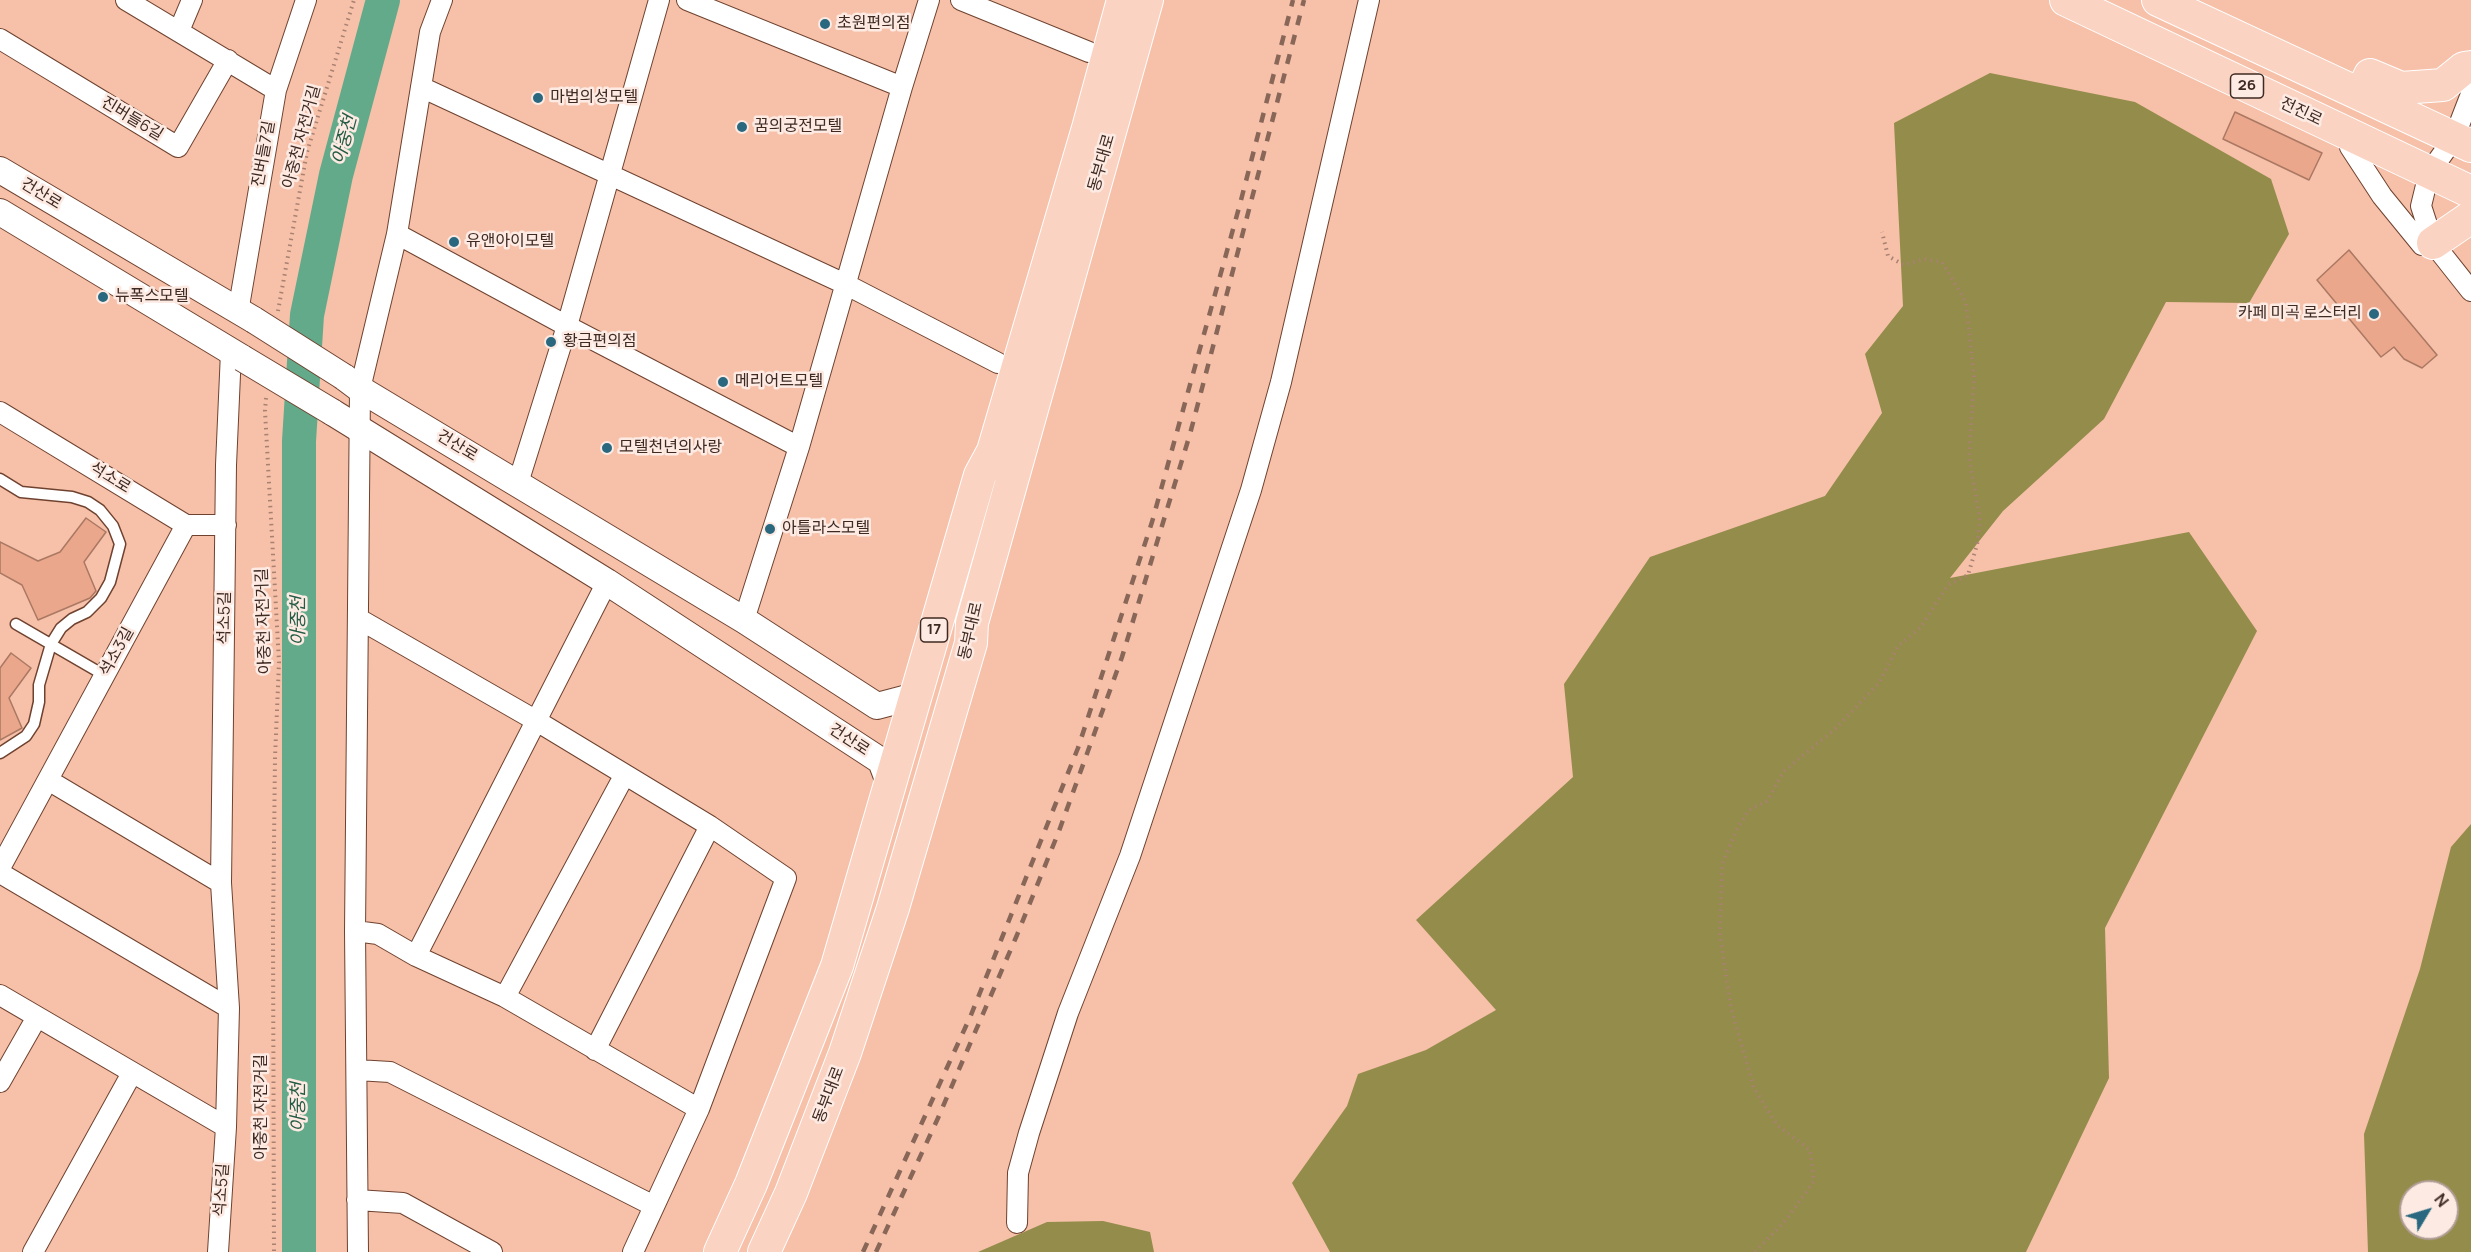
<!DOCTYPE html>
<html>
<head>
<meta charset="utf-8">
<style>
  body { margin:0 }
  #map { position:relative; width:2471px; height:1252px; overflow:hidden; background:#f6c0a9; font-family:Manrope,sans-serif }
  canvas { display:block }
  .north { position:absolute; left:2399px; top:1180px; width:60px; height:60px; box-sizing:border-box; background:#fceae3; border:2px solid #b09d96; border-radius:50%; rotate:52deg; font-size:16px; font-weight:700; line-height:24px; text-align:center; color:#3f2a22 }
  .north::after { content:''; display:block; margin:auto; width:21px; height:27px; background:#29687e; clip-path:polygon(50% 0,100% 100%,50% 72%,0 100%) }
</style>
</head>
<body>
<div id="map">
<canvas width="2471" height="1252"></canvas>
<div class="north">N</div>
</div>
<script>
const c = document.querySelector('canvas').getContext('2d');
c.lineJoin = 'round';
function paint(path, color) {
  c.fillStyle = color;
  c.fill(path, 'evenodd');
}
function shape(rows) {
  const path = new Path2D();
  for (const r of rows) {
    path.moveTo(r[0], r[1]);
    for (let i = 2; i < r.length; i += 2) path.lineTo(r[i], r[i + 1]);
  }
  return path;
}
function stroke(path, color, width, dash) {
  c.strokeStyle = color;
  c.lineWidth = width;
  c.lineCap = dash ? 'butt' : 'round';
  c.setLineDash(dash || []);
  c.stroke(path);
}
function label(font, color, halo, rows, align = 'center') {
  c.font = font + ' Manrope,"Noto Sans KR",sans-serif';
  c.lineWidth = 5;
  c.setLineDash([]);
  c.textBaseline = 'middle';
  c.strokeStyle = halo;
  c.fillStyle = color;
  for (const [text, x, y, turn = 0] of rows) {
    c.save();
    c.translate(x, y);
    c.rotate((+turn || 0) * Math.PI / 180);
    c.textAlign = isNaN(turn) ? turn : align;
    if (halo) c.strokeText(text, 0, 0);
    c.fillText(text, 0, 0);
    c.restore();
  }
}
paint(shape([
  [1990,73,2135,102,2271,179,2289,234,2249,303,2166,302,2104,419,2003,511,1950,578,2189,532,2257,631,2105,928,2109,1078,2026,1252,1330,1252,1292,1183,1347,1106,1358,1074,1426,1050,1496,1010,1416,920,1573,777,1564,684,1650,557,1825,496,1882,413,1865,354,1903,306,1894,123],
  [2471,824,2471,1252,2368,1252,2364,1134,2420,969,2451,847],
  [2411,1192,2447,1192,2447,1228,2411,1228],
  [1103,1221,1150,1232,1154,1252,978,1252,1047,1222]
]), '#938c4a');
stroke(shape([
  [299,1252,299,441,307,315,336,175,383,0]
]), '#62aa8a', 34);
const building = shape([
  [2235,112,2322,153,2309,180,2223,139,2235,112],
  [2349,250,2437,355,2422,368,2404,359,2394,347,2381,357,2317,280,2349,250],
  [86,518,106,532,84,562,96,591,90,598,38,620,22,585,0,573,0,542,38,561,60,552,86,518],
  [11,653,31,668,9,698,22,728,0,740,0,668,11,653]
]);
paint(building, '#eaa78b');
stroke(building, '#aa7863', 1.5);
const service = shape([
  [0,479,21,492,72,497,88,502,100,510,113,526,120,544,110,582,101,598,87,612,72,619,61,628,51,644,39,685,39,702,34,724,26,736,0,753],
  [16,624,104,675]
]);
const minor = shape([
  [126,0,276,90],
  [687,0,902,87],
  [961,0,1089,52],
  [179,31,192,0],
  [0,39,178,147,228,60],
  [421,87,845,284,998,363],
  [2471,94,2454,138,2429,173,2421,206,2433,243,2471,291],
  [2355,137,2350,147,2382,196,2422,245,2433,243],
  [397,234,567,326,799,447],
  [238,312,276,90,306,0],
  [0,412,186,525,226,525],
  [518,483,567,326,659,0],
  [359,619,535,720,710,826,786,878,699,1109,633,1252],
  [744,620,799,447,902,87,929,0],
  [48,780,221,883],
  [0,868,186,525],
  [0,873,229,1008],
  [355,931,378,934,416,956,505,997,699,1109],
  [416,956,607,582],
  [0,995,226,1127],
  [505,997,624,776],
  [595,1050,710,826],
  [357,1070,390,1072,654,1206],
  [0,1082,37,1017],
  [357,1200,403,1203,492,1252],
  [1017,1223,1018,1173,1029,1133,1068,1013,1130,856,1251,490,1281,382,1369,0],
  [33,1252,132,1073],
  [218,1252,226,1127,229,1008,221,883,226,465,231,352],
  [358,1252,355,931,360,389,397,234,430,32,442,0]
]);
const tertiary = shape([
  [0,170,254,320],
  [0,212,242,358],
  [344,377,360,389,744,620,877,706,915,696],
  [332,412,607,582,881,761,890,785]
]);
const primary = shape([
  [2066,0,2471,192],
  [2158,0,2471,146],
  [2366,83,2370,75,2401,88,2443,85,2464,68,2471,67],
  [2433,243,2471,217],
  [720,1252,751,1184,837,966,980,475,993,451,1088,128,1123,0],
  [764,1252,791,1193,845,1053,893,908,971,643,972,623,1147,0]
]);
stroke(service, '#6f422f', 13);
stroke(minor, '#6f422f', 22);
stroke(tertiary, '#6f422f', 28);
stroke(primary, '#fff', 34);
stroke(shape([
  [278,311,307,152,354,0],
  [266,398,265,411,279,662,275,758,273,929,274,1252],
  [1755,1252,1786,1220,1814,1181,1810,1150,1777,1125,1754,1088,1731,1008,1720,935,1722,865,1737,829,1749,810,1767,801,1784,771,1835,729,1879,683,1898,646,1921,627,1948,585,1968,575,1977,545,1980,520,1969,457,1974,377,1966,302,1942,262,1924,259,1904,265,1888,256,1882,232]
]), '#a98171', 4, [1.5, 4.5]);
stroke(service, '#fff', 10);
stroke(minor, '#fff', 20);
stroke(tertiary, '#fff', 26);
stroke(primary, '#fad3c2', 32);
stroke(shape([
  [863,1252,971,1015,1078,748,1152,522,1240,204,1293,0],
  [876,1252,938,1118,1017,935,1059,831,1122,657,1190,434,1304,0]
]), '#886658', 4.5, [10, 10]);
const tertiaryBridge = shape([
  [254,320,344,377],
  [242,358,332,412]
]);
stroke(tertiaryBridge, '#6f422f', 28, []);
stroke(tertiaryBridge, '#fff', 26);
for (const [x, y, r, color] of [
  [825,24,6,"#29687e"],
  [538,98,6,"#29687e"],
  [742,127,6,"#29687e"],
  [454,242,6,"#29687e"],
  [103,297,6,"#29687e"],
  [2374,314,6,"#29687e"],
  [551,342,6,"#29687e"],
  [723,382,6,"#29687e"],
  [607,448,6,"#29687e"],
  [770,529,6,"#29687e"]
]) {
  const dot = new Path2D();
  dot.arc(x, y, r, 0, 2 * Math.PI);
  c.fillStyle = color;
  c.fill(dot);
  stroke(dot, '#fceae3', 2);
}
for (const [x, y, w] of [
  [2247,86,33],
  [934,630,27]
]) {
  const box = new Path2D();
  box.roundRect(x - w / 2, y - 12, w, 24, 4.5);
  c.fillStyle = '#fceae3';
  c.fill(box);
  stroke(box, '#3f2a22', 1.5);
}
label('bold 15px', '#3f2a22', null, [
  ["26",2247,86],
  ["17",934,630]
]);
label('16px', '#3f2a22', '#fceae3', [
  ["초원편의점",837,24],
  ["마법의성모텔",550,98],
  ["꿈의궁전모텔",754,127],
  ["유앤아이모텔",466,242],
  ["뉴폭스모텔",115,297],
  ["카페 미곡 로스터리",2362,314,"right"],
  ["황금편의점",563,342],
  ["메리어트모텔",735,382],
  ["모텔천년의사랑",619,448],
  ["아틀라스모텔",782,529]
], 'left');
label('16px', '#3f2a22', '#fceae3', [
  ["전진로",2301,112,25],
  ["진버들6길",132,119,31],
  ["아중천 자전거길",302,137,-75],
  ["진버들7길",264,154,-80],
  ["동부대로",1102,163,-74],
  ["건산로",41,194,31],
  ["건산로",457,446,31],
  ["석소로",110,478,31],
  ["석소5길",225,618,-89],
  ["아중천 자전거길",264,621,-92],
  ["동부대로",971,631,-77],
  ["석소3길",117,652,-61],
  ["건산로",849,740,33],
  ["동부대로",829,1095,-69],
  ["아중천 자전거길",262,1107,-90],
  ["석소5길",222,1190,-86]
]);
label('italic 18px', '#245b44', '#fceae3', [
  ["아중천",345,140,-75],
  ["아중천",299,621,-90],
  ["아중천",299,1107,-90]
]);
</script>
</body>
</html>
